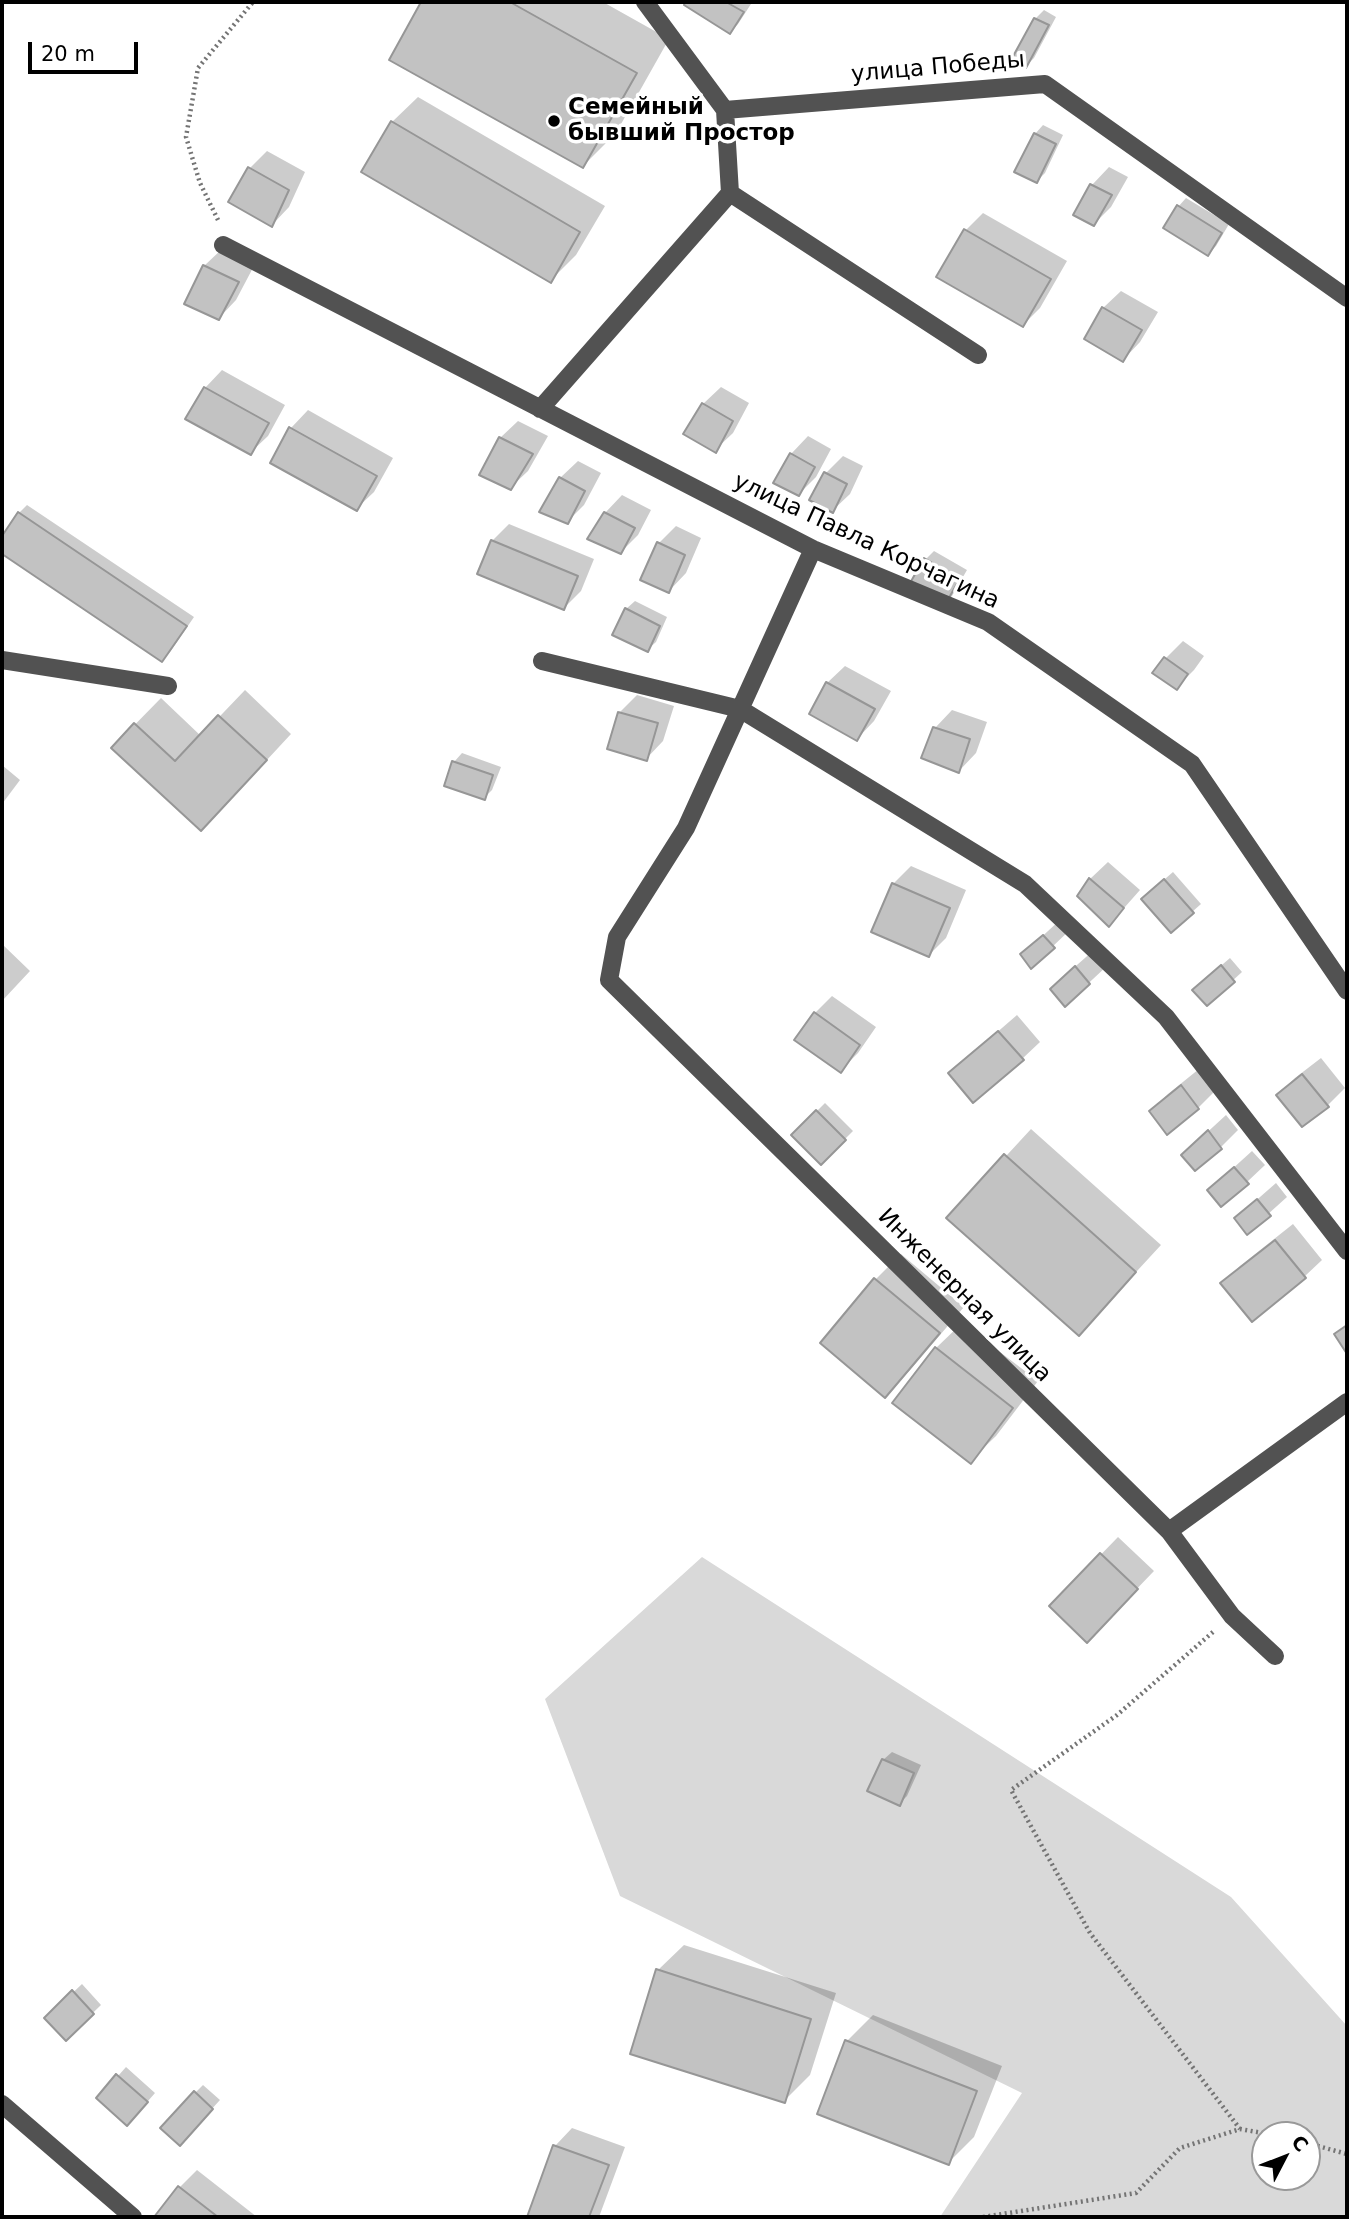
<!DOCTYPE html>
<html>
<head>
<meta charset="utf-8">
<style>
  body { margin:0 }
  #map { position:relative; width:1349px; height:2219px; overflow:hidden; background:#fff; font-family:"DejaVu Sans",sans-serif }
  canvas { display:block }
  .frame { position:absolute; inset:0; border:4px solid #000; pointer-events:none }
  .north { position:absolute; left:1251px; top:2121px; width:70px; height:70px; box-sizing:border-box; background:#fff; border:2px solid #999; border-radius:50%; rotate:48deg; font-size:19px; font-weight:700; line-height:28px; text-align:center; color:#000 }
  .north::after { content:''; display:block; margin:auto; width:24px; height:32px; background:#000; clip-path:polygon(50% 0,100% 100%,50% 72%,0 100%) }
  .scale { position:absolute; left:28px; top:42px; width:110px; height:32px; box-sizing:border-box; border:4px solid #000; border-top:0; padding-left:9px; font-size:21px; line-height:24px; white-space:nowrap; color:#000; -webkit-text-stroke:5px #fff; paint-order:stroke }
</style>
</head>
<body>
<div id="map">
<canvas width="1349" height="2219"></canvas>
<div class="frame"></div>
<div class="north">С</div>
<div class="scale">20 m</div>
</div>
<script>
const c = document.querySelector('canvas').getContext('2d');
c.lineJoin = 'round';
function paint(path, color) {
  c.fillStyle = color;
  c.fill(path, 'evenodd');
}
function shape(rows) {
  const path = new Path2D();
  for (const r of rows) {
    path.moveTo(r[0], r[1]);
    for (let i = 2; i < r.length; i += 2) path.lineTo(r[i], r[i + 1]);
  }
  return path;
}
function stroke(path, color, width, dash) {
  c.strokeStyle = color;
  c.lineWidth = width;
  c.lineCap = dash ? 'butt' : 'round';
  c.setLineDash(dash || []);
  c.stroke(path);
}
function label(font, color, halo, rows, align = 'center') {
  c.font = font + ' "DejaVu Sans",sans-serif';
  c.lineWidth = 7;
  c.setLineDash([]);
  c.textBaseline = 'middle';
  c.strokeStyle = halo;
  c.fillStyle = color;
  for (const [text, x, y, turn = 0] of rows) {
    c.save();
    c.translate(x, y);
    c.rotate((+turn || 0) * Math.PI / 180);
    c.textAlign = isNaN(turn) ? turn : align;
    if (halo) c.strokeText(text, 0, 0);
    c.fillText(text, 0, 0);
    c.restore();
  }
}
paint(shape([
  [702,1557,1231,1897,1347,2026,1347,2217,940,2217,1022,2093,620,1896,545,1699],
  [1265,2135,1307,2135,1307,2177,1265,2177]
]), '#d9d9d9');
paint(shape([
  [423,2,603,2,669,39,616,133,583,166,392,59],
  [687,2,748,2,751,4,738,24,730,32,686,4],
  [1044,10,1056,17,1034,58,1026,66,1035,19],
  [418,97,605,206,576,255,550,281,392,122],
  [1043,125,1063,135,1045,173,1037,181,1035,134],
  [267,151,305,172,289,207,272,225,250,168],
  [1109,167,1128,177,1111,207,1094,224,1075,214,1092,185],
  [1186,198,1229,224,1216,246,1208,254,1178,207],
  [983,213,1067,261,1040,308,1023,325,939,277,966,230],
  [222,249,255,264,236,300,219,318,204,266],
  [1121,291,1158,312,1140,342,1123,360,1103,308],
  [222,370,285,405,268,436,250,453,205,388],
  [721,387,749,403,733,433,715,450,703,404],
  [308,410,393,458,374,492,356,509,272,462,291,428],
  [518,421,548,436,528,471,510,488,500,438],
  [808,436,831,449,816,477,799,494,791,454],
  [843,456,863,466,850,494,832,511,812,500,826,473],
  [578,461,601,473,584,505,567,522,560,478],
  [622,495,651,510,638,535,621,552,605,513],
  [27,505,194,617,170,652,162,660,2,552,2,539,19,513],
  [509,524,594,559,581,591,564,608,492,541],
  [676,526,701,538,686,573,669,591,659,543],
  [934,551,967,570,952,596,944,604,926,559],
  [635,601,667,617,656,642,647,650,626,609],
  [1183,641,1204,656,1194,670,1176,688,1155,673,1166,658],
  [845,666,891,691,874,721,857,739,827,683],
  [245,690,291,734,227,803,113,747,161,698,201,736],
  [637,695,674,706,663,741,646,759,609,748,620,712],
  [952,710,987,722,976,753,959,771,923,757,935,728],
  [462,753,501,767,492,790,484,798,446,785,454,762],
  [2,765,20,780,2,804],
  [1108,862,1140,890,1109,925,1079,896,1090,879],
  [911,866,966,890,946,938,929,955,893,884],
  [1173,872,1201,904,1192,912,1151,891],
  [1061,919,1071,929,1031,967,1022,955],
  [2,944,30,971,2,1001],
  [1094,950,1107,966,1065,1005,1069,972],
  [1230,958,1242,972,1207,1004,1202,982],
  [832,996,876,1027,858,1053,840,1071,815,1013],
  [1017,1015,1040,1042,1022,1059,950,1073],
  [1321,1058,1345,1088,1328,1105,1278,1095,1295,1078],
  [1199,1069,1215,1091,1198,1108,1151,1111,1168,1094],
  [825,1103,853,1131,821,1163,793,1135],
  [1226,1115,1238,1130,1221,1147,1201,1138],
  [1031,1129,1161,1245,1079,1334,949,1218],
  [1252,1151,1265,1165,1247,1182,1209,1190],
  [1276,1183,1287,1197,1247,1233,1236,1218],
  [1293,1224,1322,1260,1304,1277,1223,1284,1240,1266],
  [901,1254,964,1307,910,1370,884,1396,876,1279],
  [962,1323,1038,1381,996,1436,970,1461,936,1348],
  [1118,1537,1154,1571,1104,1623,1051,1606],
  [892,1752,921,1765,907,1796,899,1804,883,1760],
  [684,1945,836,1993,810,2075,784,2101,658,1970],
  [82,1984,101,2005,66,2039,46,2018],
  [873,2015,1002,2066,974,2137,948,2163,847,2041],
  [126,2067,155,2093,135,2116,118,2076],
  [203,2085,220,2100,188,2135,195,2093],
  [572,2128,625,2147,599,2217,529,2217,555,2146],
  [197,2170,257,2217,156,2217,180,2187]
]), '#0003');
const building = shape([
  [421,2,510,2,637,73,583,168,389,60,421,2],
  [685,2,726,2,744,12,730,34,684,5,685,2],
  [1034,18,1049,25,1026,68,1011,60,1034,18],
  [391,121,580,232,551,283,361,172,391,121],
  [1034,133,1056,144,1037,183,1014,172,1034,133],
  [248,167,289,190,272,227,228,202,248,167],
  [1090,184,1112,195,1094,226,1073,215,1090,184],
  [1177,205,1222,233,1208,256,1163,228,1177,205],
  [964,229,1051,279,1023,327,936,277,964,229],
  [203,265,239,282,219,320,184,304,203,265],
  [1102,307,1142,330,1123,362,1084,339,1102,307],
  [204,387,269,423,251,455,185,419,204,387],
  [702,403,733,421,716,453,683,434,702,403],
  [289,427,377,476,357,511,270,463,289,427],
  [499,437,533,454,511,490,479,475,499,437],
  [790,453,815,467,799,496,773,483,790,453],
  [824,472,847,484,833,513,809,500,824,472],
  [559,477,585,491,568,524,539,512,559,477],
  [18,512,187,626,162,662,2,554,2,536,18,512],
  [604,512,635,528,621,554,587,539,604,512],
  [491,540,578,576,564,610,477,574,491,540],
  [657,542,685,555,669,593,640,580,657,542],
  [924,558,960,579,944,606,909,585,924,558],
  [625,608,660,626,648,652,612,635,625,608],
  [1164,657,1188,674,1177,690,1152,673,1164,657],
  [826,682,875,709,857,741,809,714,826,682],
  [618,712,658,723,647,761,607,749,618,712],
  [218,715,267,760,201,831,111,748,134,723,175,761,218,715],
  [933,727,970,739,959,773,921,758,933,727],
  [452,761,493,775,485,800,444,786,452,761],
  [1089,878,1124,908,1109,927,1077,896,1089,878],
  [1164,879,1194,913,1171,933,1141,899,1164,879],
  [892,883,950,908,929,957,871,932,892,883],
  [1043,935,1055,948,1031,969,1020,954,1043,935],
  [1221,965,1235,982,1207,1006,1192,990,1221,965],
  [1075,966,1090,984,1065,1007,1050,989,1075,966],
  [814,1012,860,1045,841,1073,794,1040,814,1012],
  [998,1031,1024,1060,973,1103,948,1073,998,1031],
  [1302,1074,1329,1107,1302,1127,1276,1095,1302,1074],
  [1181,1085,1199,1109,1167,1135,1149,1111,1181,1085],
  [816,1110,846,1140,821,1165,791,1135,816,1110],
  [1208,1130,1222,1149,1195,1171,1181,1155,1208,1130],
  [1004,1154,1136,1272,1079,1336,946,1218,1004,1154],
  [1234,1167,1249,1184,1221,1207,1207,1190,1234,1167],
  [1257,1199,1271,1216,1247,1235,1234,1218,1257,1199],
  [1275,1240,1306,1278,1252,1322,1220,1283,1275,1240],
  [874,1278,940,1333,885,1398,820,1343,874,1278],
  [1347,1325,1347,1354,1334,1334,1347,1325],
  [935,1347,1013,1408,971,1464,892,1403,935,1347],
  [1100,1553,1138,1589,1087,1643,1049,1606,1100,1553],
  [882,1759,914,1773,900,1806,867,1791,882,1759],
  [656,1969,811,2019,785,2103,630,2054,656,1969],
  [72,1990,94,2014,66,2041,44,2018,72,1990],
  [845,2040,977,2091,949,2165,817,2114,845,2040],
  [116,2074,148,2102,127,2126,96,2098,116,2074],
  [194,2091,213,2109,180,2146,160,2128,194,2091],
  [553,2145,609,2165,589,2217,527,2217,553,2145],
  [178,2186,218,2217,154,2217,178,2186]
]);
paint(building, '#c2c2c2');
stroke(building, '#969696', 2);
stroke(shape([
  [218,220,200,183,186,137,198,68,253,2],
  [1213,1632,1117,1715,1011,1790,1090,1933,1240,2129],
  [1307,2143,1347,2154],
  [983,2217,1136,2193,1180,2148,1240,2129,1274,2135]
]), '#747474', 4.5, [2, 3.5]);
stroke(shape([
  [645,2,725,110,1045,84,1347,298],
  [725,110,730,193,978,355],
  [223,245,813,549,988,622,1192,764,1347,991],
  [540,409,730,193],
  [813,549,686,828,617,937,609,980,1169,1531,1232,1616,1275,1656],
  [2,660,168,686],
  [542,661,740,709,1025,884,1166,1017,1347,1251],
  [1169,1531,1347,1402],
  [2,2104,133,2217]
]), '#525252', 18);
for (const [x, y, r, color] of [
  [554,121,7,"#000"]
]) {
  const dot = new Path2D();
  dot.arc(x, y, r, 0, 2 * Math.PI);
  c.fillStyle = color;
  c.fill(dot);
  stroke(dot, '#fff', 2.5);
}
label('23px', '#000', '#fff', [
  ["улица Победы",938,68,-5],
  ["улица Павла Корчагина",866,542,25],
  ["Инженерная улица",964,1296,45]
]);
label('bold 23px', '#000', '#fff', [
  ["Семейный",568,108],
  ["бывший Простор",568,134]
], 'left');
</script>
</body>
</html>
